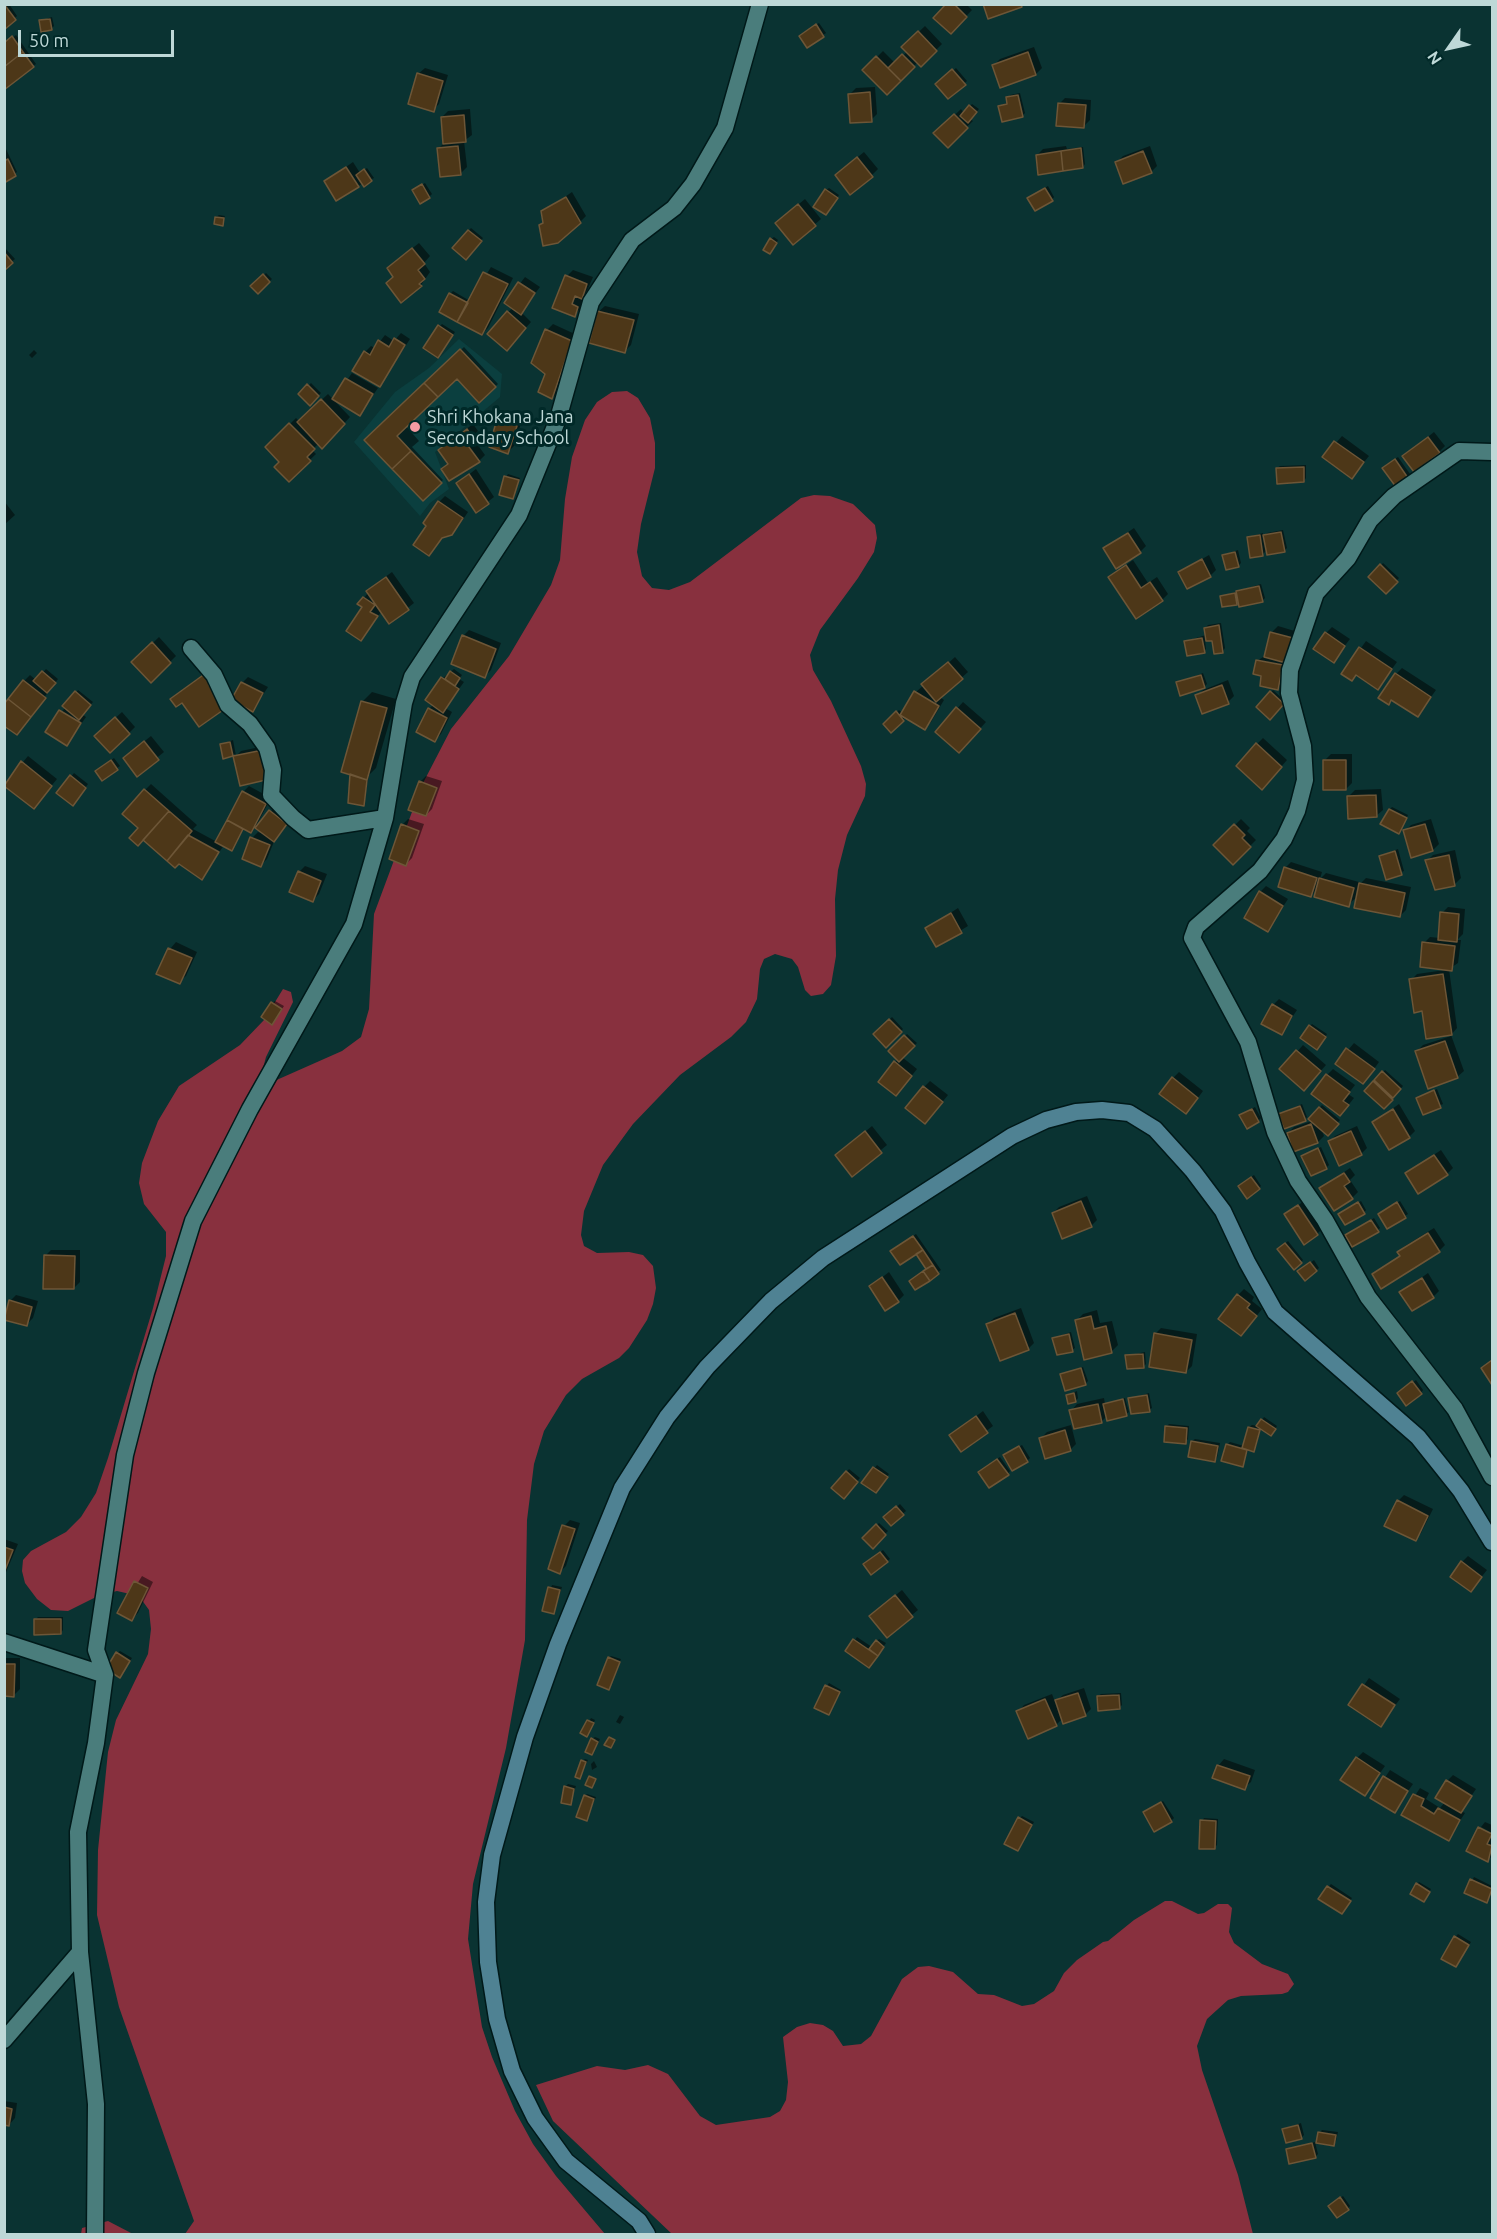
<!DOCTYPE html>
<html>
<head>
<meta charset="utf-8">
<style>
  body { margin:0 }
  #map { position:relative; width:1497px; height:2239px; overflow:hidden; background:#0a3332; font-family:Ubuntu,sans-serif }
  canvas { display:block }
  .frame { position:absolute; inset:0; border:6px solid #bed8d7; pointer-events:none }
  .north { position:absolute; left:1419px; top:18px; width:60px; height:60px; -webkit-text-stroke:4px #002928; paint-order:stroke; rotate:236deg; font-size:16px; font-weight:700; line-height:24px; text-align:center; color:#bed8d7 }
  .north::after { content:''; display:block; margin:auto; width:21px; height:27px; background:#bed8d7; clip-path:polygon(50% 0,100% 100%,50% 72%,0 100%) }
  .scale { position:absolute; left:18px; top:30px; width:156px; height:27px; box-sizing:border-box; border:3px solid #bed8d7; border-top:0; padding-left:8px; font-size:18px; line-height:21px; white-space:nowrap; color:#bed8d7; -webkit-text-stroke:4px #002928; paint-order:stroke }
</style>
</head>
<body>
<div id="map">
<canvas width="1497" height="2239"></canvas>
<div class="frame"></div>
<div class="north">N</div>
<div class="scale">50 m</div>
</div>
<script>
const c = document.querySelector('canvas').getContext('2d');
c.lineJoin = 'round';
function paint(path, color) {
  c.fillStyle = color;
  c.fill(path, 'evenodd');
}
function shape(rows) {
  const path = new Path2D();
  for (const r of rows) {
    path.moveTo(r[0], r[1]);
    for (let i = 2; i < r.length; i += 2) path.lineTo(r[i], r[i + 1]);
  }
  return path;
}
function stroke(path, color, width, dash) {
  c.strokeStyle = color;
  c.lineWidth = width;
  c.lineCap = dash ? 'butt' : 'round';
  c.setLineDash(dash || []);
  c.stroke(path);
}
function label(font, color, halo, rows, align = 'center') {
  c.font = font + ' Ubuntu,sans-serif';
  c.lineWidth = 6;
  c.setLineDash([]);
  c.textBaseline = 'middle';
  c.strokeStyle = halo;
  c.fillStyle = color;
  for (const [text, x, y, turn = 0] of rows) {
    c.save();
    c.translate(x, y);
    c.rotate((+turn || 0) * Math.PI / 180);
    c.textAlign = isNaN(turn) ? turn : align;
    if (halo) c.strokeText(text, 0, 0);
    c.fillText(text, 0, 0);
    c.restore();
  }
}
paint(shape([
  [459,339,502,374,500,397,435,452,449,489,430,503,420,516,354,442,395,392,429,368]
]), '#0b3f3f');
paint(shape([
  [627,391,638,398,650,418,655,443,655,468,641,524,637,552,642,576,652,588,669,590,690,582,801,498,814,495,830,496,853,504,875,525,877,538,874,552,858,578,820,630,810,655,813,670,831,701,861,766,866,784,865,796,847,835,838,870,835,899,836,956,831,985,823,994,811,996,805,990,798,967,792,959,775,954,764,959,760,969,757,999,746,1022,731,1037,680,1075,633,1124,603,1165,584,1211,581,1235,584,1246,597,1253,629,1252,643,1255,653,1266,656,1288,653,1304,647,1320,629,1348,619,1358,582,1379,566,1395,544,1431,534,1464,527,1520,525,1640,506,1748,473,1884,468,1939,482,2027,492,2057,515,2111,533,2144,556,2176,605,2234,185,2234,194,2221,119,2007,97,1915,98,1850,108,1752,116,1720,148,1654,151,1629,149,1610,139,1596,117,1591,100,1595,68,1611,51,1610,37,1599,25,1583,22,1571,23,1560,31,1551,66,1532,81,1517,96,1493,108,1458,153,1308,166,1256,166,1232,144,1204,139,1183,142,1163,158,1121,179,1086,240,1045,264,1020,283,989,291,992,293,1002,266,1057,262,1072,272,1082,342,1051,361,1037,369,1009,374,914,422,785,451,729,509,656,551,585,560,560,565,499,572,457,585,420,597,402,612,392],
  [1165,1901,1172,1901,1198,1914,1204,1913,1218,1904,1228,1904,1232,1908,1229,1932,1234,1943,1262,1964,1288,1974,1294,1984,1288,1992,1282,1994,1241,1996,1228,2000,1207,2019,1197,2046,1202,2070,1238,2175,1253,2234,672,2234,553,2121,536,2085,597,2066,625,2070,648,2065,668,2074,700,2116,716,2125,770,2117,780,2111,786,2100,788,2082,783,2037,797,2027,810,2023,823,2025,833,2031,843,2046,861,2044,871,2036,902,1979,918,1967,929,1966,953,1972,978,1994,994,1995,1022,2006,1034,2004,1054,1991,1064,1973,1077,1960,1103,1942,1108,1941,1134,1920],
  [108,2221,133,2234,81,2234,82,2228]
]), '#88303e');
paint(shape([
  [4,4,9,4,17,16,4,28],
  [948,4,966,4,972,10,951,32],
  [52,17,54,26,51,29,40,21],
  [819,23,826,33,808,46,803,33],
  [925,26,942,44,921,65,918,62,887,93,864,70,883,51,895,63,908,51,903,47],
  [16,35,36,64,33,66,4,44],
  [1034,47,1042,68,1036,74,994,65,1000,59],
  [425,68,448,75,439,104,433,110,418,74],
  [956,68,967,81,949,97,938,84],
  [875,87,877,114,871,120,850,94,856,88],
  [1020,93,1025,113,1022,116,1000,106,1008,102,1010,95],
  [1065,98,1091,100,1090,120,1084,126,1059,104],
  [972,104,979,109,970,119,973,121,948,145,936,133,961,109,964,113],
  [470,109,472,135,464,141,467,167,461,173,438,149,444,143,442,117,448,111],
  [4,145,17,172,4,181],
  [1066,146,1067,149,1083,147,1085,164,1083,167,1037,155,1043,149],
  [1150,146,1157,166,1151,172,1117,162,1123,156],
  [864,152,878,169,872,175,843,169],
  [353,162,360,173,367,168,374,178,358,186,326,181],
  [425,183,432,194,429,197,417,188],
  [1048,186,1054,197,1052,200,1032,196],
  [829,188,839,195,828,211,826,190],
  [572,192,586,216,580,222,544,222,543,212],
  [805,199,821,219,793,243,783,217],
  [219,215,225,216,222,224,216,217],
  [471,228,483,238,466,258,454,247],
  [774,237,778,240,772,250,771,239],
  [419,243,430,256,424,263,430,272,421,285,395,276,395,262],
  [4,247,15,259,4,268],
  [491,267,513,278,488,328,482,334,450,294,453,291,470,301],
  [573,270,593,277,587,291,580,299,584,301,580,309,574,315,554,307,567,276],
  [266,273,272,279,258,292,252,286],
  [525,277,540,287,521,312,531,322,512,343,508,312,513,308,506,302],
  [605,306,639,314,631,345,625,351,598,312],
  [442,324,455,332,440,353,440,326],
  [553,324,577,335,558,392,552,398,547,373,533,363,547,330],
  [401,333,410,339,380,385,365,352,371,346,375,348,385,335,394,341],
  [464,347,498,384,479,401,457,377,406,426,419,441,412,447,443,480,423,499,376,430],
  [34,350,37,353,32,358,29,355],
  [352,373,378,388,360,414,334,399],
  [311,383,321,393,310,404,300,394],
  [328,394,350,417,328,441,319,443,312,450,316,454,289,480,281,462,267,447,296,418,299,421],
  [504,414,522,420,514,446,508,452,498,420],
  [473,424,478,431,472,437,485,455,479,461,449,463,446,444],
  [1434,432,1445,446,1439,452,1404,456],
  [1342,436,1369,456,1352,477,1324,457],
  [1398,457,1410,474,1407,477,1386,465],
  [1306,465,1306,478,1304,481,1277,468,1280,466],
  [476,469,494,497,476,511,458,483],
  [508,474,520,478,513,497,506,477],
  [445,496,468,512,458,527,444,536,429,555,428,525,439,502],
  [4,501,15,515,4,525],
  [1134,528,1146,546,1140,552,1105,548],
  [1283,530,1287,548,1284,551,1267,550,1263,554,1249,537,1263,533,1263,537,1267,533],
  [1238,550,1241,563,1238,566,1224,555],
  [1209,555,1216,570,1210,576,1180,572],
  [1133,560,1148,583,1157,577,1168,594,1162,600,1110,577],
  [1383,563,1399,578,1386,592,1370,577],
  [392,572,414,603,390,622,382,611,361,639,364,598,374,585],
  [1261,584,1265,598,1262,601,1239,600,1236,603,1222,596],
  [1221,623,1225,648,1223,651,1213,639,1205,640,1206,649,1204,651,1186,641,1206,635,1205,628,1208,625],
  [1278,626,1298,632,1284,682,1278,688,1257,661,1266,655,1272,632],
  [1332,627,1350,639,1333,661,1326,633],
  [469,630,501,643,491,670,485,676,463,636],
  [159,637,176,656,151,681,133,662],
  [1366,641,1397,662,1378,688,1357,674,1343,673],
  [955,657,968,672,940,697,944,700,931,722,925,728,906,717,891,731,885,724,899,710,903,714,916,692],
  [1402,668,1436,690,1418,715,1392,699,1388,703,1396,674],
  [46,669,58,679,22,727,24,681,30,675,36,680],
  [454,669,462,675,459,679,464,682,445,708,452,712,441,734,435,740,429,709,433,705,427,700,443,678],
  [1203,673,1207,684,1204,687,1178,683],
  [248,677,268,687,253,710,242,683],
  [1228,680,1234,696,1228,702,1197,696,1203,690],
  [78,690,93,702,82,714,86,717,67,744,47,732],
  [1273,690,1285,701,1270,718,1258,707],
  [372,692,396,699,376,768,369,775,363,804,362,702],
  [963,702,986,722,965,745,937,731],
  [122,712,135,727,129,733,102,730],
  [151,736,164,752,137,774,131,752],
  [1263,738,1287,760,1268,782,1257,744],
  [233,740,236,756,241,751,269,745,241,784,235,754,224,757,222,744],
  [1331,754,1352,754,1352,783,1346,789,1325,760],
  [28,756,57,779,34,807,5,784],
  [114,758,120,766,102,779,99,768],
  [74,773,88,784,75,801,58,792],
  [426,776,442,781,432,809,426,815,420,782],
  [151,784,197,825,193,829,217,842,243,792,249,786,271,798,256,826,251,831,244,827,234,846,224,845,202,878,140,828,145,790],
  [1381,789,1383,810,1376,816,1349,796,1355,790],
  [276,805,292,817,275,839,267,859,261,865,252,838,258,832,266,835,258,827],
  [1392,807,1408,815,1401,829,1390,809],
  [408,819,424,824,412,858,406,864,402,825],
  [1241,819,1250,828,1247,831,1256,840,1233,863,1215,845],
  [1431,819,1439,844,1433,850,1405,831,1411,825],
  [1398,849,1404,871,1387,878,1380,856],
  [1455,850,1461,878,1455,884,1437,888,1427,861,1433,855],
  [1291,862,1322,872,1320,879,1326,873,1359,882,1358,886,1366,878,1411,887,1406,910,1400,916,1358,896,1348,905,1318,888,1311,896,1285,868],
  [305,866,327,874,319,894,313,900,299,872],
  [1266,886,1288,899,1268,930,1260,892],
  [1448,907,1465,909,1463,934,1457,940,1461,940,1458,963,1449,969,1457,1028,1451,1035,1464,1071,1457,1077,1417,1051,1423,1045,1451,1036,1423,1010,1411,980,1417,974,1445,970,1424,943,1430,937,1440,938,1442,913],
  [958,908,968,926,937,945,927,928],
  [176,942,197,952,186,976,179,982,158,973,170,949],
  [1279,999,1297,1010,1281,1034,1273,1005],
  [275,1001,284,1006,275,1020,272,1003],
  [892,1017,903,1029,886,1045,875,1034],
  [1312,1024,1327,1034,1320,1046,1310,1026],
  [907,1034,917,1043,902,1057,917,1069,902,1088,895,1062,898,1059,890,1051],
  [1354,1043,1379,1062,1369,1076,1337,1063],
  [1303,1045,1326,1065,1310,1083,1282,1069],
  [1333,1069,1355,1085,1348,1094,1354,1098,1346,1108,1327,1075],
  [1385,1070,1403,1086,1384,1107,1366,1091],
  [1179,1072,1203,1091,1192,1106,1173,1078],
  [930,1081,948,1095,931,1116,924,1087],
  [1437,1089,1443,1104,1424,1113,1418,1098],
  [1302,1104,1307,1117,1305,1120,1280,1114],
  [1399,1104,1415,1131,1409,1137,1374,1122],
  [1322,1105,1340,1120,1328,1134,1321,1128,1324,1136,1318,1142,1294,1150,1288,1133,1294,1127,1312,1121,1310,1119],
  [1255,1107,1261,1118,1258,1121,1244,1113],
  [872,1126,887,1145,852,1174,837,1155],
  [1357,1126,1367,1148,1361,1154,1329,1142,1335,1136],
  [1321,1147,1329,1165,1326,1168,1303,1156],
  [1441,1150,1453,1168,1447,1174,1407,1173],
  [1350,1168,1355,1175,1350,1180,1358,1192,1352,1198,1321,1188],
  [1254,1175,1261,1186,1259,1188,1242,1183],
  [1087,1196,1097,1220,1091,1226,1053,1213,1059,1207],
  [1305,1200,1323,1228,1317,1234,1286,1215],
  [1361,1201,1366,1210,1364,1213,1343,1212],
  [1400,1201,1408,1214,1388,1227,1382,1212],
  [1374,1218,1380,1228,1378,1230,1350,1233],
  [1434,1228,1445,1245,1439,1251,1374,1274,1401,1255,1399,1252,1405,1246],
  [916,1234,941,1270,916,1288,928,1269,916,1252,895,1249],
  [1288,1241,1303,1260,1295,1268,1279,1249],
  [51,1250,80,1250,80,1282,74,1288,45,1256],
  [1314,1260,1319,1268,1305,1279,1302,1269],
  [889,1272,904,1295,898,1301,871,1286],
  [1428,1273,1439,1291,1433,1297,1401,1292],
  [1244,1289,1254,1297,1252,1301,1262,1309,1247,1328,1238,1295],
  [16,1295,38,1301,33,1318,27,1324,10,1301],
  [1021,1308,1034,1343,1028,1349,988,1324,994,1318],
  [1097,1310,1100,1323,1112,1321,1118,1345,1112,1351,1086,1358,1077,1320,1083,1314],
  [1161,1328,1197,1334,1192,1366,1186,1372,1155,1334],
  [1071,1332,1075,1348,1072,1350,1054,1338],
  [1145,1352,1146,1364,1144,1366,1126,1356],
  [1083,1367,1088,1381,1085,1384,1062,1375],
  [1416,1380,1423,1390,1421,1393,1401,1391],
  [1077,1391,1078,1398,1076,1401,1068,1395],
  [1149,1393,1152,1408,1149,1410,1130,1399],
  [1104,1398,1105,1404,1125,1398,1129,1412,1126,1414,1108,1415,1102,1421,1075,1427,1071,1411,1077,1404],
  [983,1411,993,1426,961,1450,951,1435],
  [1264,1417,1277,1426,1273,1432,1261,1428,1256,1447,1254,1450,1249,1448,1242,1465,1227,1445,1230,1442,1244,1446,1249,1427,1252,1425,1258,1426],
  [1169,1424,1189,1426,1188,1439,1185,1442,1166,1427],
  [1071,1425,1076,1444,1070,1450,1041,1438,1047,1432],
  [1195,1439,1220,1443,1217,1458,1214,1461,1192,1441],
  [1022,1445,1030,1458,1027,1461,1007,1453],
  [1000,1457,1010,1471,1008,1474,983,1469],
  [877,1465,889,1474,878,1489,863,1482],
  [849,1469,860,1478,843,1497,833,1488],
  [1404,1495,1433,1509,1421,1533,1415,1539,1398,1501],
  [900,1504,906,1511,891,1524,885,1517],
  [570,1520,580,1523,566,1566,560,1572,564,1526],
  [879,1523,888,1531,873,1546,864,1538],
  [4,1539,18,1544,4,1577],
  [883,1550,890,1559,887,1561,868,1562],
  [1468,1556,1487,1570,1471,1590,1462,1562],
  [142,1576,153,1582,138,1613,132,1619,119,1613],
  [552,1585,562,1587,554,1612,544,1609],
  [902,1590,918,1610,887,1636,877,1610],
  [38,1617,63,1617,63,1630,61,1633,35,1620],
  [857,1637,872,1647,879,1639,886,1643,871,1664,847,1651],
  [120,1651,132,1658,120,1676,117,1653],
  [611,1656,621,1659,609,1688,609,1658],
  [4,1658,20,1658,20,1689,14,1695,4,1695],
  [1369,1678,1400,1699,1380,1725,1350,1705],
  [829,1683,841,1690,831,1711,827,1686],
  [1084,1688,1091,1709,1085,1715,1063,1718,1056,1725,1018,1712,1024,1705,1052,1694,1055,1702,1063,1695],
  [1121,1693,1122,1705,1119,1708,1098,1696,1101,1694],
  [620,1715,624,1717,620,1724,616,1722],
  [591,1718,595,1720,589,1732,582,1733],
  [595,1737,600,1739,592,1753,592,1739],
  [1363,1752,1385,1766,1364,1795,1357,1758],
  [585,1759,588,1760,580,1777,582,1761],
  [1224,1759,1255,1770,1251,1782,1244,1788,1218,1766],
  [594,1761,597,1767,592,1770,591,1764],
  [1390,1770,1413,1784,1394,1811,1372,1797],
  [1453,1775,1476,1789,1461,1811,1465,1813,1448,1839,1403,1814,1420,1788,1429,1793,1426,1799,1440,1808,1445,1802,1447,1781],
  [568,1784,576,1786,570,1803,565,1787],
  [587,1794,596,1797,586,1819,585,1796],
  [1163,1801,1174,1818,1171,1821,1147,1810],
  [1022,1816,1034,1822,1018,1850,1020,1818],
  [1204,1818,1218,1819,1217,1845,1214,1848,1202,1821],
  [1485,1822,1492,1825,1492,1833,1481,1827],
  [1479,1829,1492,1836,1492,1856,1488,1860],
  [1474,1877,1492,1886,1486,1901,1466,1892],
  [1419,1882,1431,1889,1426,1898,1417,1884],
  [1331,1884,1352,1898,1344,1910,1328,1887],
  [1458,1934,1471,1942,1456,1966,1455,1937],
  [4,2101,17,2103,15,2118,9,2125,4,2124],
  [1301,2123,1304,2135,1301,2138,1284,2129],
  [1322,2130,1338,2132,1336,2141,1334,2144,1319,2133],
  [1315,2142,1318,2154,1315,2157,1287,2150],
  [1343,2196,1350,2206,1348,2209,1333,2203]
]), '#0007');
const building = shape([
  [4,4,16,20,4,30,4,4],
  [946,4,954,4,967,17,951,34,933,18,946,4],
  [983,4,1021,4,1022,7,988,19,983,4],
  [50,19,52,30,41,32,39,20,50,19],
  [816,24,824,37,807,48,799,36,816,24],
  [918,31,937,51,921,67,901,47,918,31],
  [12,36,23,52,4,67,4,43,12,36],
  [23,52,34,67,4,90,4,67,23,52],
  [1028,52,1036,75,1000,88,992,65,1028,52],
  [902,54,915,67,901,81,888,68,902,54],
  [876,56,901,81,887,95,862,70,876,56],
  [952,69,966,85,948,99,935,84,952,69],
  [417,73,443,81,434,112,408,104,417,73],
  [870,92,872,122,850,123,848,94,870,92],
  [1018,95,1023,117,1002,122,998,106,1007,104,1006,97,1018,95],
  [1058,103,1086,105,1084,128,1056,126,1058,103],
  [969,105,977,112,968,123,960,116,969,105],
  [954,114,968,128,948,148,933,133,954,114],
  [464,115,466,142,443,144,441,117,464,115],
  [458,146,461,175,440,177,437,148,458,146],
  [1081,148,1083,168,1063,171,1061,151,1081,148],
  [1061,151,1063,171,1038,175,1036,155,1061,151],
  [1143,151,1152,173,1123,184,1115,162,1143,151],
  [857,157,873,177,850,195,835,175,857,157],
  [8,159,16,176,4,183,4,161,8,159],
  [346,167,359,187,336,201,324,181,346,167],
  [364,169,372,181,364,187,356,175,364,169],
  [422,184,430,198,420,204,412,190,422,184],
  [1045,188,1053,201,1035,211,1027,198,1045,188],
  [825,189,838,198,826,215,813,207,825,189],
  [566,197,581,223,558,243,543,246,539,225,543,223,541,211,566,197],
  [798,204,816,226,793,245,775,223,798,204],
  [215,217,224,218,223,226,214,224,215,217],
  [468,230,482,241,466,260,452,248,468,230],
  [770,238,777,243,770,254,763,250,770,238],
  [412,248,425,264,418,270,425,279,419,284,422,286,401,303,386,283,393,277,387,268,412,248],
  [4,252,13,263,4,271,4,252],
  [483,272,508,284,482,335,457,322,483,272],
  [263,274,270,282,258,294,250,286,263,274],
  [565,275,587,284,582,299,575,296,572,304,578,307,575,317,552,308,565,275],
  [518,282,535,293,521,315,504,303,518,282],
  [449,293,468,303,457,322,439,312,449,293],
  [507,311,526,328,507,351,487,334,507,311],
  [597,311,634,320,625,353,589,343,597,311],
  [438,325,453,335,438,358,423,348,438,325],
  [545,329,572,341,552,399,538,392,545,374,531,363,545,329],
  [394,338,405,345,380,387,352,371,364,351,370,355,378,340,389,347,394,338],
  [460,349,496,387,479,403,457,379,438,397,424,383,460,349],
  [345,378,373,394,360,416,332,399,345,378],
  [424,383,438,397,397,436,411,451,392,469,364,440,424,383],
  [307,384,319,396,310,406,298,394,307,384],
  [321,399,345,424,322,449,297,422,321,399],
  [497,419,517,426,508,454,489,447,497,419],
  [289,423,315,449,307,457,311,461,289,482,274,467,279,462,265,447,289,423],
  [467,429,473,438,466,443,480,462,449,481,441,469,448,464,438,450,467,429],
  [1428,437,1440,453,1414,472,1402,456,1428,437],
  [1334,441,1364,462,1352,479,1322,457,1334,441],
  [411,451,442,483,423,501,392,469,411,451],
  [1395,459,1408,478,1396,487,1382,468,1395,459],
  [1304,467,1304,482,1277,484,1276,468,1304,467],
  [469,474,489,504,476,513,456,483,469,474],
  [504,476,519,480,513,499,499,495,504,476],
  [438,501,463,518,452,535,442,538,429,556,413,545,426,526,423,523,438,501],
  [1281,532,1285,552,1267,555,1263,535,1281,532],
  [1128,533,1141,553,1116,569,1103,548,1128,533],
  [1260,535,1263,556,1250,558,1247,537,1260,535],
  [1235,552,1239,567,1226,570,1222,555,1235,552],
  [1202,559,1211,577,1187,589,1178,572,1202,559],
  [1380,564,1398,582,1386,594,1368,577,1380,564],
  [1126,565,1141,588,1150,582,1163,601,1136,619,1108,577,1126,565],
  [386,577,409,610,389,624,366,591,386,577],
  [1259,586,1263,602,1239,607,1236,591,1259,586],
  [1235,593,1237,605,1222,607,1220,596,1235,593],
  [363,597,375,605,370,612,378,616,361,641,346,631,362,607,357,604,363,597],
  [1219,625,1223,653,1214,654,1212,641,1206,641,1204,628,1219,625],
  [1270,632,1293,638,1286,663,1264,657,1270,632],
  [1325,632,1345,646,1334,663,1313,649,1325,632],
  [462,635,496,649,485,678,451,664,462,635],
  [1202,638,1205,653,1187,656,1184,641,1202,638],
  [152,642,171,663,151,683,131,662,152,642],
  [1359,647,1392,669,1378,690,1356,675,1352,681,1341,674,1359,647],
  [1256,660,1283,665,1278,690,1260,686,1261,676,1253,674,1256,660],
  [948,662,963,679,936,702,921,684,948,662],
  [42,671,56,683,47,693,33,681,42,671],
  [450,671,460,678,455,686,445,679,450,671],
  [206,673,213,682,209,685,226,708,199,727,182,703,176,707,170,699,206,673],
  [1395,673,1431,697,1418,717,1391,700,1389,705,1378,698,1395,673],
  [1201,675,1205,688,1180,696,1176,682,1201,675],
  [441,677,459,689,443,713,425,700,441,677],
  [23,680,46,698,31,717,8,699,23,680],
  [241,682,263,693,253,712,231,700,241,682],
  [1222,685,1229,704,1202,714,1195,695,1222,685],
  [75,691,91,705,79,720,62,706,75,691],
  [914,691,939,706,925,730,900,715,914,691],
  [1270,691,1284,704,1270,720,1256,707,1270,691],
  [8,699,31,717,17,735,4,726,4,704,8,699],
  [361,701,387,708,367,780,341,772,361,701],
  [956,707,981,729,959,753,935,732,956,707],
  [428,708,447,718,435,742,416,732,428,708],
  [59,710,81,723,67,746,45,732,59,710],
  [896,711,904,721,891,733,883,724,896,711],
  [115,717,130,734,110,753,94,736,115,717],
  [144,741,159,760,137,777,123,758,144,741],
  [230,742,233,756,223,759,220,744,230,742],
  [1256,743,1282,767,1262,790,1236,766,1256,743],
  [263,750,270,779,240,786,233,756,263,750],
  [111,760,118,770,102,781,95,771,111,760],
  [1323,760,1346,760,1346,790,1323,790,1323,760],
  [21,761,52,786,34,809,4,786,21,761],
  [350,774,367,780,364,806,348,803,350,774],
  [70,775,86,788,73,806,56,793,70,775],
  [419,781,437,788,426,816,408,810,419,781],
  [144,789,169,811,138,846,129,838,138,828,122,814,144,789],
  [242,791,266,804,251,833,227,820,242,791],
  [1376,795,1377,817,1348,819,1347,796,1376,795],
  [1389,809,1407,818,1399,834,1380,824,1389,809],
  [269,810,287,824,274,842,255,828,269,810],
  [169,811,192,831,167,861,143,840,169,811],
  [227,820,243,829,232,851,215,842,227,820],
  [401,824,419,831,406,866,389,859,401,824],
  [1234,824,1245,835,1242,838,1251,847,1233,865,1213,845,1234,824],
  [1425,824,1433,851,1411,858,1403,830,1425,824],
  [188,835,219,852,202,880,179,864,175,868,167,861,188,835],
  [250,837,270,845,261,867,242,859,250,837],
  [1395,851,1402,875,1386,880,1379,856,1395,851],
  [1449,855,1455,886,1435,890,1425,860,1449,855],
  [1284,867,1317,878,1311,897,1278,887,1284,867],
  [298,871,321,881,313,902,289,892,298,871],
  [1319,878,1354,888,1349,907,1314,897,1319,878],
  [1359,883,1405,893,1400,917,1354,908,1359,883],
  [1259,891,1283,906,1268,932,1244,918,1259,891],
  [1440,912,1459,914,1457,942,1438,940,1440,912],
  [951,913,962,933,936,947,925,928,951,913],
  [1422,942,1455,946,1452,971,1420,967,1422,942],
  [168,948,192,958,180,984,156,974,168,948],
  [1443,974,1452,1035,1426,1039,1422,1011,1414,1013,1409,979,1443,974],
  [271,1002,282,1009,272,1025,261,1017,271,1002],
  [1272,1004,1292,1016,1282,1035,1261,1024,1272,1004],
  [889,1019,902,1032,886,1048,873,1034,889,1019],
  [1309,1025,1326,1037,1317,1050,1300,1038,1309,1025],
  [904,1035,915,1046,899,1062,888,1051,904,1035],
  [1445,1041,1458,1078,1428,1089,1415,1051,1445,1041],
  [1346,1048,1375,1069,1363,1084,1335,1064,1346,1048],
  [1296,1050,1321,1071,1304,1091,1279,1069,1296,1050],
  [894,1061,912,1076,896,1096,878,1082,894,1061],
  [1382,1071,1401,1089,1393,1098,1374,1080,1382,1071],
  [1326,1074,1350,1092,1343,1101,1349,1105,1340,1116,1311,1094,1326,1074],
  [1172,1077,1198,1098,1186,1114,1159,1094,1172,1077],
  [1373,1081,1393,1100,1384,1109,1364,1091,1373,1081],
  [923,1086,943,1102,925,1124,905,1108,923,1086],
  [1434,1090,1441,1108,1423,1115,1416,1098,1434,1090],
  [1300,1106,1306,1121,1284,1129,1278,1114,1300,1106],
  [1319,1107,1339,1124,1328,1136,1308,1119,1319,1107],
  [1252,1109,1259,1122,1247,1129,1239,1115,1252,1109],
  [1393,1109,1410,1138,1389,1150,1372,1122,1393,1109],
  [1311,1124,1318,1143,1293,1152,1287,1133,1311,1124],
  [865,1131,882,1153,852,1177,835,1155,865,1131],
  [1351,1131,1362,1155,1339,1166,1328,1141,1351,1131],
  [1318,1148,1327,1169,1311,1176,1301,1156,1318,1148],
  [1434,1155,1448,1175,1418,1194,1405,1173,1434,1155],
  [1344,1173,1350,1182,1344,1186,1353,1199,1334,1211,1319,1188,1344,1173],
  [1251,1177,1260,1189,1247,1199,1238,1186,1251,1177],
  [1081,1201,1092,1227,1062,1239,1052,1213,1081,1201],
  [1358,1202,1365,1214,1345,1225,1338,1214,1358,1202],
  [1397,1202,1406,1218,1387,1229,1378,1214,1397,1202],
  [1298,1205,1318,1235,1304,1245,1284,1214,1298,1205],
  [1371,1220,1379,1232,1352,1247,1345,1235,1371,1220],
  [1428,1233,1440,1252,1381,1289,1372,1274,1400,1256,1397,1252,1428,1233],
  [913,1236,923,1250,900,1265,890,1251,913,1236],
  [1285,1243,1302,1263,1294,1270,1277,1249,1285,1243],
  [923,1250,933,1265,926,1269,916,1254,923,1250],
  [44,1255,75,1256,74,1289,43,1289,44,1255],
  [1310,1262,1317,1271,1305,1281,1297,1271,1310,1262],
  [933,1265,939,1274,930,1281,923,1271,933,1265],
  [923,1271,930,1281,915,1290,909,1281,923,1271],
  [882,1277,899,1302,885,1311,869,1286,882,1277],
  [1422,1278,1434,1298,1412,1311,1399,1292,1422,1278],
  [1237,1294,1250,1304,1247,1308,1257,1316,1241,1336,1218,1319,1237,1294],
  [9,1300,32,1307,27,1326,4,1320,9,1300],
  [1015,1313,1029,1350,1000,1361,986,1324,1015,1313],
  [1091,1316,1094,1329,1106,1326,1112,1353,1084,1360,1075,1320,1091,1316],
  [1154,1333,1192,1340,1186,1373,1149,1367,1154,1333],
  [1069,1334,1073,1352,1057,1355,1052,1338,1069,1334],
  [1143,1354,1144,1368,1127,1369,1125,1355,1143,1354],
  [1492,1360,1492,1385,1481,1368,1492,1360],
  [1081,1368,1086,1385,1065,1391,1060,1374,1081,1368],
  [1412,1381,1422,1394,1406,1406,1397,1393,1412,1381],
  [1074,1393,1076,1402,1068,1404,1066,1395,1074,1393],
  [1147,1395,1150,1412,1131,1414,1128,1398,1147,1395],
  [1123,1399,1127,1416,1107,1421,1103,1404,1123,1399],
  [1098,1404,1102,1423,1074,1429,1069,1410,1098,1404],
  [976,1416,988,1433,961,1452,949,1435,976,1416],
  [1261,1419,1276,1429,1271,1436,1256,1426,1261,1419],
  [1165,1426,1187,1428,1186,1444,1164,1442,1165,1426],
  [1248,1427,1260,1430,1254,1452,1242,1448,1248,1427],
  [1065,1430,1071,1451,1045,1459,1039,1438,1065,1430],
  [1191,1441,1218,1446,1215,1462,1188,1457,1191,1441],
  [1226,1444,1247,1450,1243,1467,1221,1461,1226,1444],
  [1019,1446,1028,1462,1012,1471,1003,1455,1019,1446],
  [997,1459,1009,1475,989,1488,978,1472,997,1459],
  [873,1467,888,1477,876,1493,861,1483,873,1467],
  [846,1471,858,1482,844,1499,831,1488,846,1471],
  [1397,1500,1428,1516,1416,1541,1384,1526,1397,1500],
  [896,1506,904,1515,891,1526,883,1517,896,1506],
  [876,1524,886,1535,873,1549,862,1538,876,1524],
  [562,1525,575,1529,560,1574,548,1569,562,1525],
  [4,1547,13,1550,4,1573,4,1547],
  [880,1552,888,1562,871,1575,863,1564,880,1552],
  [1461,1561,1482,1577,1471,1592,1450,1577,1461,1561],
  [134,1581,148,1588,132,1621,117,1613,134,1581],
  [548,1587,560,1590,554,1614,542,1611,548,1587],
  [895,1595,913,1617,887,1638,869,1616,895,1595],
  [34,1619,61,1619,61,1634,34,1635,34,1619],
  [853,1639,878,1656,869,1668,845,1651,853,1639],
  [876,1640,884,1647,878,1656,869,1649,876,1640],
  [116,1652,130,1661,120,1678,106,1669,116,1652],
  [608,1657,620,1662,609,1690,597,1685,608,1657],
  [4,1664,15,1664,14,1697,4,1696,4,1664],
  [1362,1684,1395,1705,1381,1727,1348,1705,1362,1684],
  [825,1685,840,1692,829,1715,814,1708,825,1685],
  [1078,1693,1086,1716,1063,1724,1055,1700,1078,1693],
  [1119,1695,1120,1709,1098,1711,1097,1696,1119,1695],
  [1045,1699,1057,1726,1028,1739,1016,1711,1045,1699],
  [587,1720,594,1723,587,1737,580,1733,587,1720],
  [609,1737,615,1740,611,1748,604,1745,609,1737],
  [591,1738,598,1742,592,1755,585,1752,591,1738],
  [1356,1757,1380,1773,1365,1796,1340,1780,1356,1757],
  [581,1760,586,1762,580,1779,575,1777,581,1760],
  [1217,1765,1250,1776,1245,1790,1212,1778,1217,1765],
  [589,1776,596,1779,592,1788,585,1785,589,1776],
  [1383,1776,1408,1791,1395,1813,1370,1798,1383,1776],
  [1446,1780,1472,1796,1461,1813,1435,1798,1446,1780],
  [564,1786,574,1789,571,1805,561,1803,564,1786],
  [1413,1794,1424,1799,1421,1806,1434,1814,1438,1808,1460,1820,1449,1841,1401,1815,1413,1794],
  [584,1795,594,1799,587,1821,576,1817,584,1795],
  [1161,1802,1172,1822,1154,1832,1143,1812,1161,1802],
  [1018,1817,1032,1825,1018,1851,1004,1844,1018,1817],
  [1200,1820,1216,1821,1215,1849,1199,1849,1200,1820],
  [1478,1827,1492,1834,1487,1844,1492,1846,1488,1862,1466,1851,1478,1827],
  [1470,1879,1492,1889,1487,1903,1464,1893,1470,1879],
  [1416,1883,1430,1892,1424,1902,1410,1894,1416,1883],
  [1327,1886,1351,1901,1342,1914,1318,1899,1327,1886],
  [1454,1936,1469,1945,1456,1967,1441,1959,1454,1936],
  [4,2107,12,2109,9,2126,4,2125,4,2107],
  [1298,2125,1302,2139,1286,2143,1282,2129,1298,2125],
  [1318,2132,1336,2135,1334,2146,1316,2143,1318,2132],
  [1312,2143,1316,2158,1289,2164,1286,2149,1312,2143],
  [1340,2197,1349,2210,1337,2218,1328,2206,1340,2197]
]);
paint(building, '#4d3718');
stroke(building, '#6d5637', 1.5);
const minor = shape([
  [1492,452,1459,451,1394,496,1370,520,1348,558,1316,593,1290,670,1289,693,1303,746,1305,780,1297,811,1284,839,1260,871,1196,927,1192,938,1248,1042,1275,1132,1298,1181,1325,1220,1368,1297,1455,1409,1492,1477],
  [191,648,214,675,228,705,250,724,267,748,273,770,271,795,293,818,308,830,385,818],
  [4,1642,105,1675],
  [4,2040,80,1952],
  [95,2234,96,2104,80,1952,78,1832,96,1743,105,1675,96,1650,125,1455,146,1373,193,1221,250,1109,354,924,385,818,404,703,412,677,519,515,558,419,591,302,632,240,674,208,693,184,725,128,760,4]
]);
const secondary = shape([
  [647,2234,639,2221,566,2161,535,2118,512,2071,497,2019,488,1962,486,1902,492,1855,525,1737,558,1644,622,1488,667,1417,707,1367,771,1301,823,1258,1012,1136,1046,1120,1076,1112,1102,1110,1129,1113,1155,1129,1193,1171,1223,1211,1247,1262,1275,1312,1418,1437,1461,1491,1492,1542]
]);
stroke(minor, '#001919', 19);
stroke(secondary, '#001919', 19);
stroke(minor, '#4a7d7c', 16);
stroke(secondary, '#4f8293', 16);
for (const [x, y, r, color] of [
  [415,427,6,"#f49aa2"]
]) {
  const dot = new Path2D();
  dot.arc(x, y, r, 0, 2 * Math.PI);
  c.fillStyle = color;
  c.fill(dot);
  stroke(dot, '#002928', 2);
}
label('18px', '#bed8d7', '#002928', [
  ["Shri Khokana Jana",427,417],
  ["Secondary School",427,438]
], 'left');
</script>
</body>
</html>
